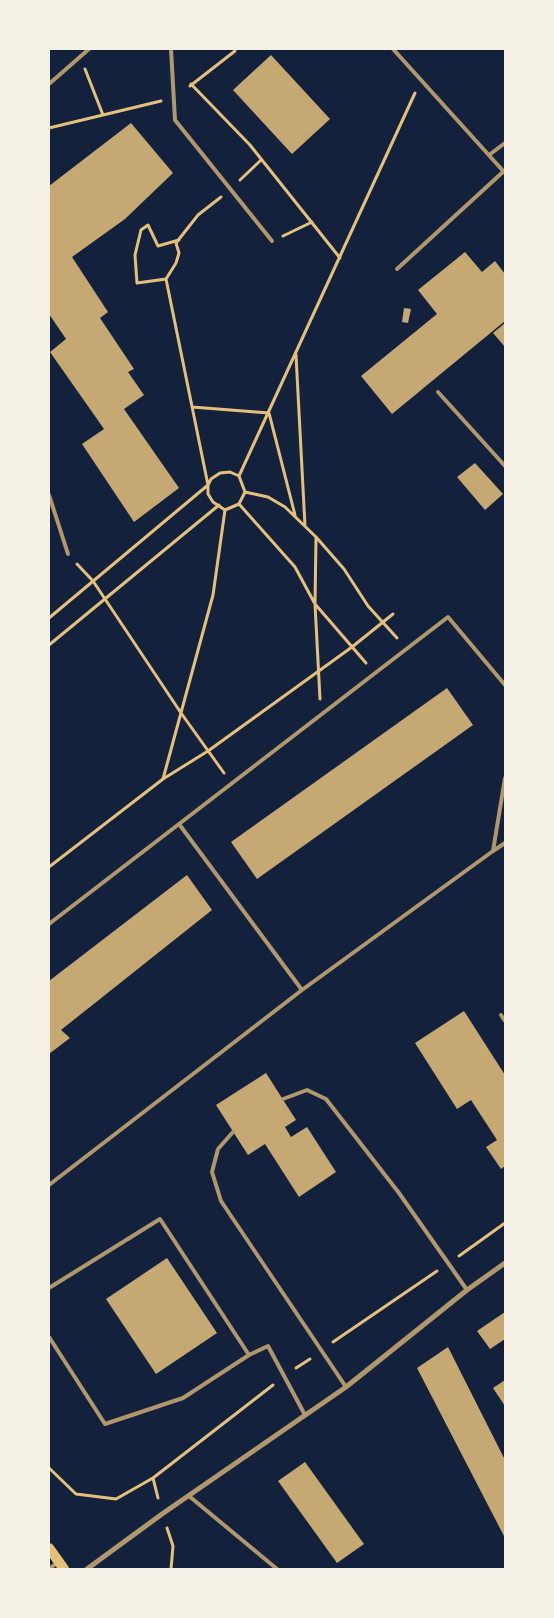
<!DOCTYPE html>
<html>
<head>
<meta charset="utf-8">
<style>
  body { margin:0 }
  #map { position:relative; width:554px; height:1618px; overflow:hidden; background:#14213d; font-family:Literata,serif }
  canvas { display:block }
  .frame { position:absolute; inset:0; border:50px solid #f6f1e7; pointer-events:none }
</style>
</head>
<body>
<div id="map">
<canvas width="554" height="1618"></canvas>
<div class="frame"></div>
</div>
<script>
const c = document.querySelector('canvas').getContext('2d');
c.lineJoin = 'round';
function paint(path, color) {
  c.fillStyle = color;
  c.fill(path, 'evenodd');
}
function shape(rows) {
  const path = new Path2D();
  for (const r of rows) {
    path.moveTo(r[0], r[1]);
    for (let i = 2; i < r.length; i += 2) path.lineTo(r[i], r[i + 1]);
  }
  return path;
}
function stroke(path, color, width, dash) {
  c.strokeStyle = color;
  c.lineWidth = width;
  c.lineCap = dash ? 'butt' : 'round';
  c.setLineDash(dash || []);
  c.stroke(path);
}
paint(shape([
  [271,55,330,119,292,154,233,90],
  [131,123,173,173,125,219,72,257,108,312,100,318,134,369,128,372,144,395,124,409,179,488,134,522,82,444,104,429,50,352,66,339,49,314,49,186],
  [465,252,482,272,495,261,505,274,505,321,392,414,361,376,437,314,418,290],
  [404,308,411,309,408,323,402,322],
  [505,323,505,347,493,333],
  [475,463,503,494,485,510,457,477],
  [447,688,473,725,257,879,231,842],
  [187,875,212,910,61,1030,70,1038,49,1054,49,981],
  [464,1011,505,1075,505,1166,501,1169,486,1147,497,1140,471,1100,457,1109,415,1043],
  [266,1073,296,1120,285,1127,291,1137,307,1127,336,1172,299,1197,265,1144,248,1155,216,1105],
  [167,1258,217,1333,156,1374,106,1299],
  [505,1312,505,1339,490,1349,477,1331],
  [448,1347,505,1460,505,1538,417,1368],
  [505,1380,505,1406,493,1388],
  [305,1462,364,1544,337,1563,278,1481]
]), '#c6a872');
stroke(shape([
  [85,69,103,115],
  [191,84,250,145,340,258],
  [190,86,235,51],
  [49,128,161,101],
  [240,180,261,160],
  [283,236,312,222],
  [166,279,137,283,135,255,141,230,148,225,158,246,179,240],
  [296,355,305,526],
  [192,407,269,413,295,515],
  [239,476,245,492,239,504,225,510,213,502,208,494,208,485,211,479,220,473,230,472,239,476,415,93],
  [245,492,268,497,285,507,316,537,344,569,368,606,397,638],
  [239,504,295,567,315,604,366,663],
  [316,538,315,604,320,699],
  [77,564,93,581,181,713,224,773],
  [49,618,208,485,166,279,176,263,179,253,176,243,198,215,221,197],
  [49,645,219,505],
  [163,779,208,751,352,647,393,614],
  [49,867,163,779,213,595,225,510],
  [459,1256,505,1223],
  [333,1342,437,1271],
  [296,1368,310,1359],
  [49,1468,76,1494,116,1499,153,1478,158,1498],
  [153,1478,273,1385],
  [167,1528,173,1546,171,1569]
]), '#e5c07b', 3);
stroke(shape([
  [171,49,175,120,272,241],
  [393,49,505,173],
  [49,84,89,49],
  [489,155,505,143],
  [397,269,504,171],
  [438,392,505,466],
  [49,495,68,554],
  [179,824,448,617,505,685],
  [493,851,505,843],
  [49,924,179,824,302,990,49,1185],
  [302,990,493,851,505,778],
  [501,1015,505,1021],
  [283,1099,307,1090,326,1099,399,1193,467,1290],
  [233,1132,218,1149,212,1172,221,1201,346,1387],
  [49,1288,160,1219,249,1355],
  [49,1337,105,1424,183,1398,249,1355,268,1346,305,1415],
  [189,1496,277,1569],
  [49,1569,58,1562]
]), '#b1986c', 4);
stroke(shape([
  [87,1569,162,1514,346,1387,467,1290,505,1263]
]), '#b1986c', 5);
stroke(shape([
  [49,1548,64,1569]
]), '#e5c07b', 10);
</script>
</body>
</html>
